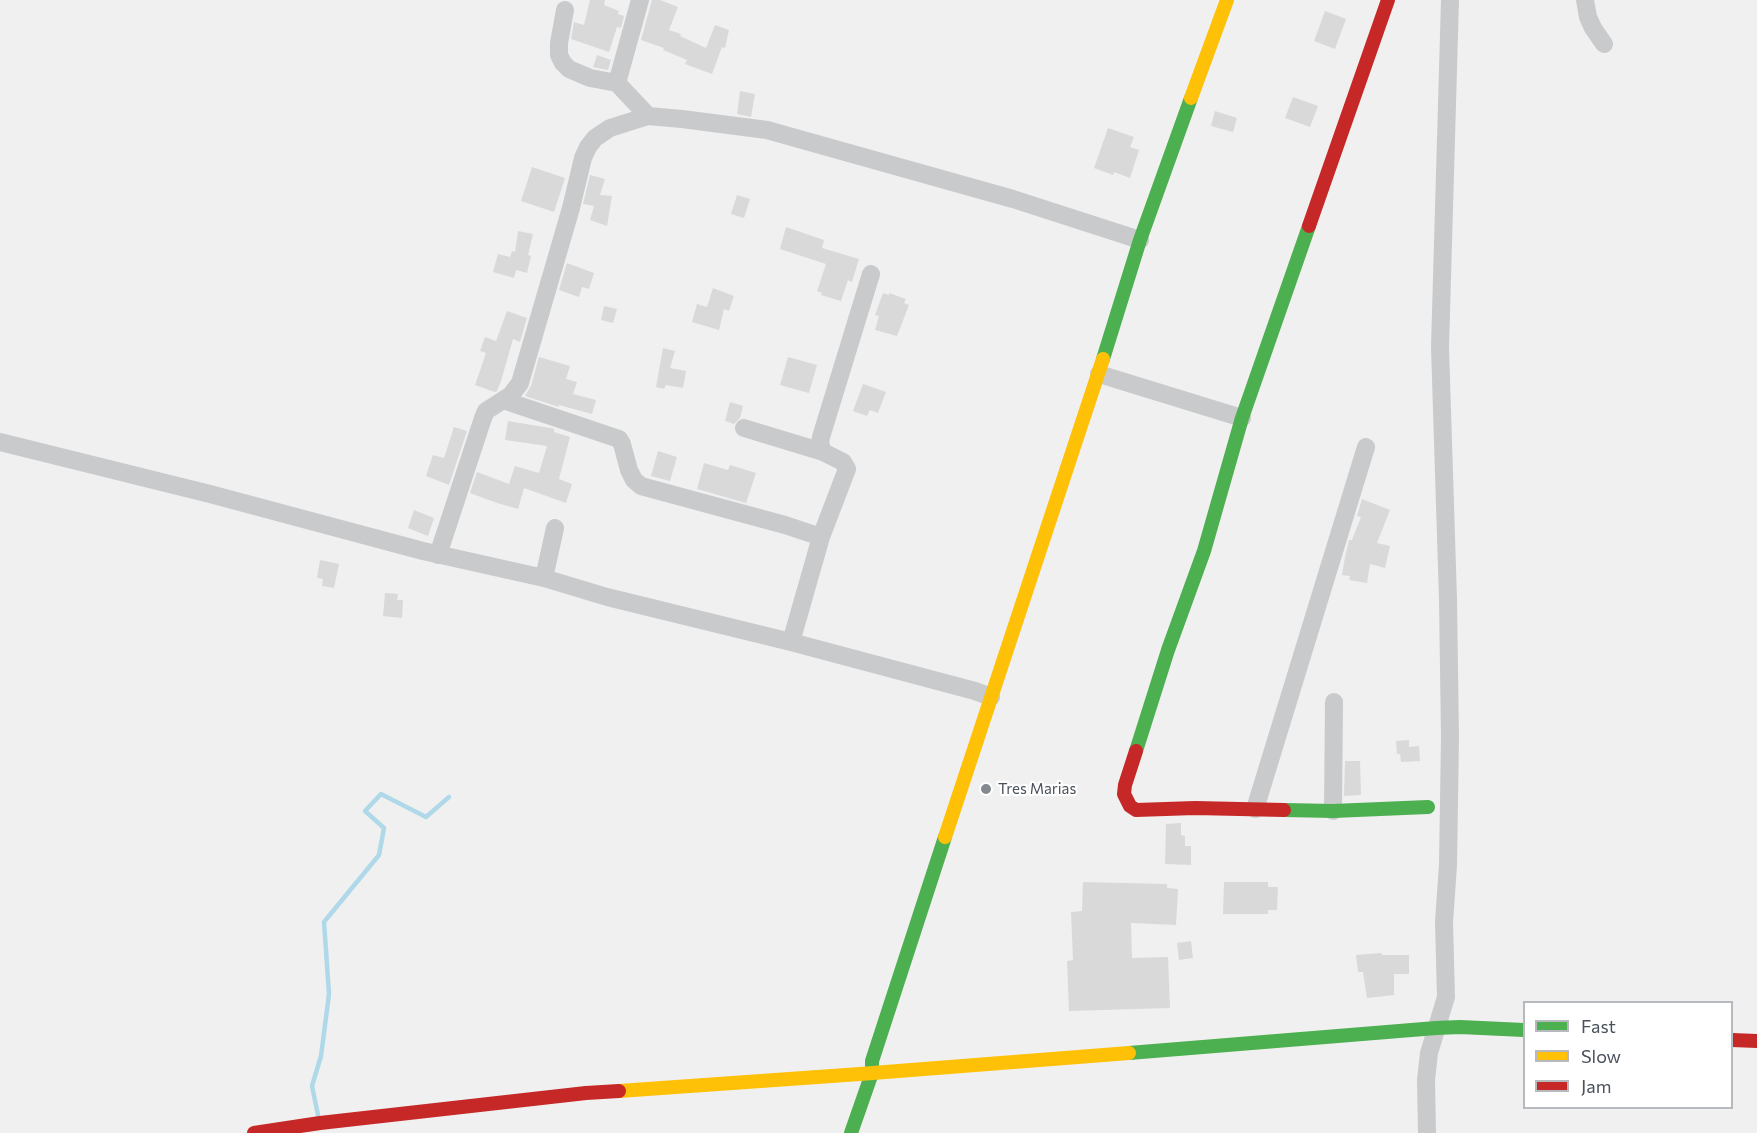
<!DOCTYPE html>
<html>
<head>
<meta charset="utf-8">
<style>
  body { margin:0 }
  #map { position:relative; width:1757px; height:1133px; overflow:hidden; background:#f0f0f0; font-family:Commissioner,sans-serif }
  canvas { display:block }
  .legend { position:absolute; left:1523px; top:1001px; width:210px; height:108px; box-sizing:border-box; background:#fff; border:2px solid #b6b9bd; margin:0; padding:8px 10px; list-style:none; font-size:18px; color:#49515b }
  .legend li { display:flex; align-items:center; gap:12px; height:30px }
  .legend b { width:30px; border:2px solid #b6b9bd }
</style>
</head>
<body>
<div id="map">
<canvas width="1757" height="1133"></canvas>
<ul class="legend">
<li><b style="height:8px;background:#4caf50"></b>Fast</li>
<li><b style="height:8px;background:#ffc107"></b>Slow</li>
<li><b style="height:8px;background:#c62828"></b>Jam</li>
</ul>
</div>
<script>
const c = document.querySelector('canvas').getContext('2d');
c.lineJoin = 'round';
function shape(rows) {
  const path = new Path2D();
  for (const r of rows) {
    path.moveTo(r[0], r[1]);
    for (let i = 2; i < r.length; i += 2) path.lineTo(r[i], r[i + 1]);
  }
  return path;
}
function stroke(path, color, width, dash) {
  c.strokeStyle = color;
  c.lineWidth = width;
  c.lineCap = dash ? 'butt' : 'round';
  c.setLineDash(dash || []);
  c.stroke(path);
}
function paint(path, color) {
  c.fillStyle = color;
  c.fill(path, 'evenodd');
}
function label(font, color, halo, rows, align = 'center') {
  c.font = font + ' Commissioner,sans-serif';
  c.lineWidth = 4.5;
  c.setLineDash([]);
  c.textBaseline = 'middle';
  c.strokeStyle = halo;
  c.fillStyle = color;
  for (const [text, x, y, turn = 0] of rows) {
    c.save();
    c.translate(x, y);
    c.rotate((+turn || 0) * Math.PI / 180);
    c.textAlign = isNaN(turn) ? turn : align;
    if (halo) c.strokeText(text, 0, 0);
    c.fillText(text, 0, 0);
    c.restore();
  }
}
stroke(shape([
  [318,1115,312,1086,321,1056,329,994,324,922,379,855,384,828,365,811,381,794,426,817,449,797]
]), '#afd9e8', 4.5);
paint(shape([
  [590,0,605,0,604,5,619,11,618,14,624,16,621,28,617,27,609,52,571,39,574,22,584,25],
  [652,0,660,0,678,7,669,30,681,34,680,36,706,48,715,25,729,30,725,48,722,47,712,74,685,64,687,60,663,50,664,48,641,40],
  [1325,11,1346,19,1335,49,1314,41],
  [597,55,611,60,608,70,593,67],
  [740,91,755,94,751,117,737,114],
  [1293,97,1318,106,1310,127,1285,118],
  [1215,111,1237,118,1233,132,1211,126],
  [1108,128,1134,137,1130,147,1139,150,1130,178,1114,172,1113,175,1094,168],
  [532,167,565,178,554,212,521,201],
  [590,175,605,179,600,195,612,196,607,226,590,220,594,206,583,204],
  [737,195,750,199,744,218,731,214],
  [786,227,824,240,822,248,859,259,852,282,848,280,841,301,821,295,822,293,817,291,826,264,780,249],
  [518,231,533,234,528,255,531,256,527,273,516,270,514,278,493,272,498,254,510,257,512,251,515,252],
  [567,263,594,273,589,289,582,287,579,297,559,290],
  [713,288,734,296,729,311,724,309,719,330,692,322,697,304,707,307],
  [883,293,889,295,889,293,906,299,904,303,909,305,897,336,875,330,879,316,875,315],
  [604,306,617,309,613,323,601,320],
  [507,311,527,318,520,342,513,339,501,381,497,391,495,392,475,385,486,353,480,351,485,337,496,341],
  [663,348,675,351,670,368,686,371,683,388,666,385,664,389,656,387],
  [539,357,570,366,566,379,577,382,573,394,596,400,592,414,559,405,559,407,525,396,531,386],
  [788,357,817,365,809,393,780,385],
  [863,384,886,392,878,413,870,410,867,416,853,411],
  [730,402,743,406,740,418,734,424,725,421],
  [508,421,550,428,554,429,554,432,570,437,559,479,572,484,566,503,524,488,518,509,497,503,470,493,477,472,509,484,515,466,539,473,547,446,505,440],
  [454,427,467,431,449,485,426,476,433,455,444,458],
  [658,451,677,457,670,481,651,476],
  [704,463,728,470,730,465,756,473,746,503,697,489],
  [1362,499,1390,510,1377,543,1390,546,1385,568,1370,564,1367,583,1349,580,1350,576,1342,575,1345,557,1349,540,1352,540,1361,517,1357,516],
  [414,510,434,518,428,536,408,528],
  [320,560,339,564,334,588,322,586,323,579,317,578],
  [385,593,398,594,397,600,403,600,402,618,383,616],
  [1409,740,1409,747,1419,746,1420,761,1401,762,1400,754,1397,754,1396,741],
  [1345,761,1360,761,1361,795,1344,796],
  [1181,823,1181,835,1185,836,1185,846,1191,846,1191,865,1165,864,1166,824],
  [1083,882,1167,884,1167,888,1178,889,1176,925,1131,923,1132,958,1168,957,1170,1008,1069,1011,1067,961,1073,960,1071,912,1082,911],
  [1224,882,1268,882,1268,887,1278,887,1277,910,1268,910,1268,914,1223,914],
  [1191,941,1193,958,1179,960,1177,943],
  [1381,953,1382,955,1409,955,1409,974,1394,974,1394,995,1367,998,1363,972,1358,972,1356,955]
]), '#d9d9da');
stroke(shape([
  [1585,0,1588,17,1593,28,1604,44],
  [565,10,559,43,559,55,563,63,569,69,590,78,617,83,648,116],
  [617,83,640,0],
  [1099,374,1242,418],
  [503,400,619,439,622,444,629,470,634,480,641,486,785,525,821,537],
  [744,428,823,452],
  [0,442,210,494,423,551,544,578,607,597,791,642,975,691,991,697],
  [438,555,483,418,486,411,511,395,520,383,571,208,583,158,588,147,595,138,610,128,648,116,682,119,767,130,1013,199,1140,240],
  [544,578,555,528],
  [791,642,821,537,847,469,843,462,823,452,820,443,821,437,871,274],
  [1255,809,1366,447],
  [1333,811,1334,702],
  [1427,1133,1426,1080,1429,1053,1446,997,1444,922,1448,865,1450,737,1448,599,1440,347,1450,0]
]), '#c8cacc', 18);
stroke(shape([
  [1103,359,1140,240,1191,98],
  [1136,751,1168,650,1204,551,1242,418,1309,226],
  [1284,810,1333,811,1428,807],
  [1129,1053,1436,1028,1460,1027,1524,1030],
  [851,1133,872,1073,872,1061,945,837]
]), '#4caf50', 14);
stroke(shape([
  [1191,98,1227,0],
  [945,837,1103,359],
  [619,1091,860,1074,1129,1053]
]), '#ffc107', 14);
stroke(shape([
  [1309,226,1388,0],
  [1136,751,1125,785,1124,794,1130,806,1136,810,1195,808,1284,810],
  [1732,1040,1757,1041],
  [254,1133,320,1123,586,1093,619,1091]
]), '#c62828', 14);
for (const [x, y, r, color] of [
  [986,789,6,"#83898f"]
]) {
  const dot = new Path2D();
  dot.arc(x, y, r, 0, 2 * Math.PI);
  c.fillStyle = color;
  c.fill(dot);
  stroke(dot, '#fff', 2);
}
label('15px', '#49515b', '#fff', [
  ["Tres Marias",998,789]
], 'left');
</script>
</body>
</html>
